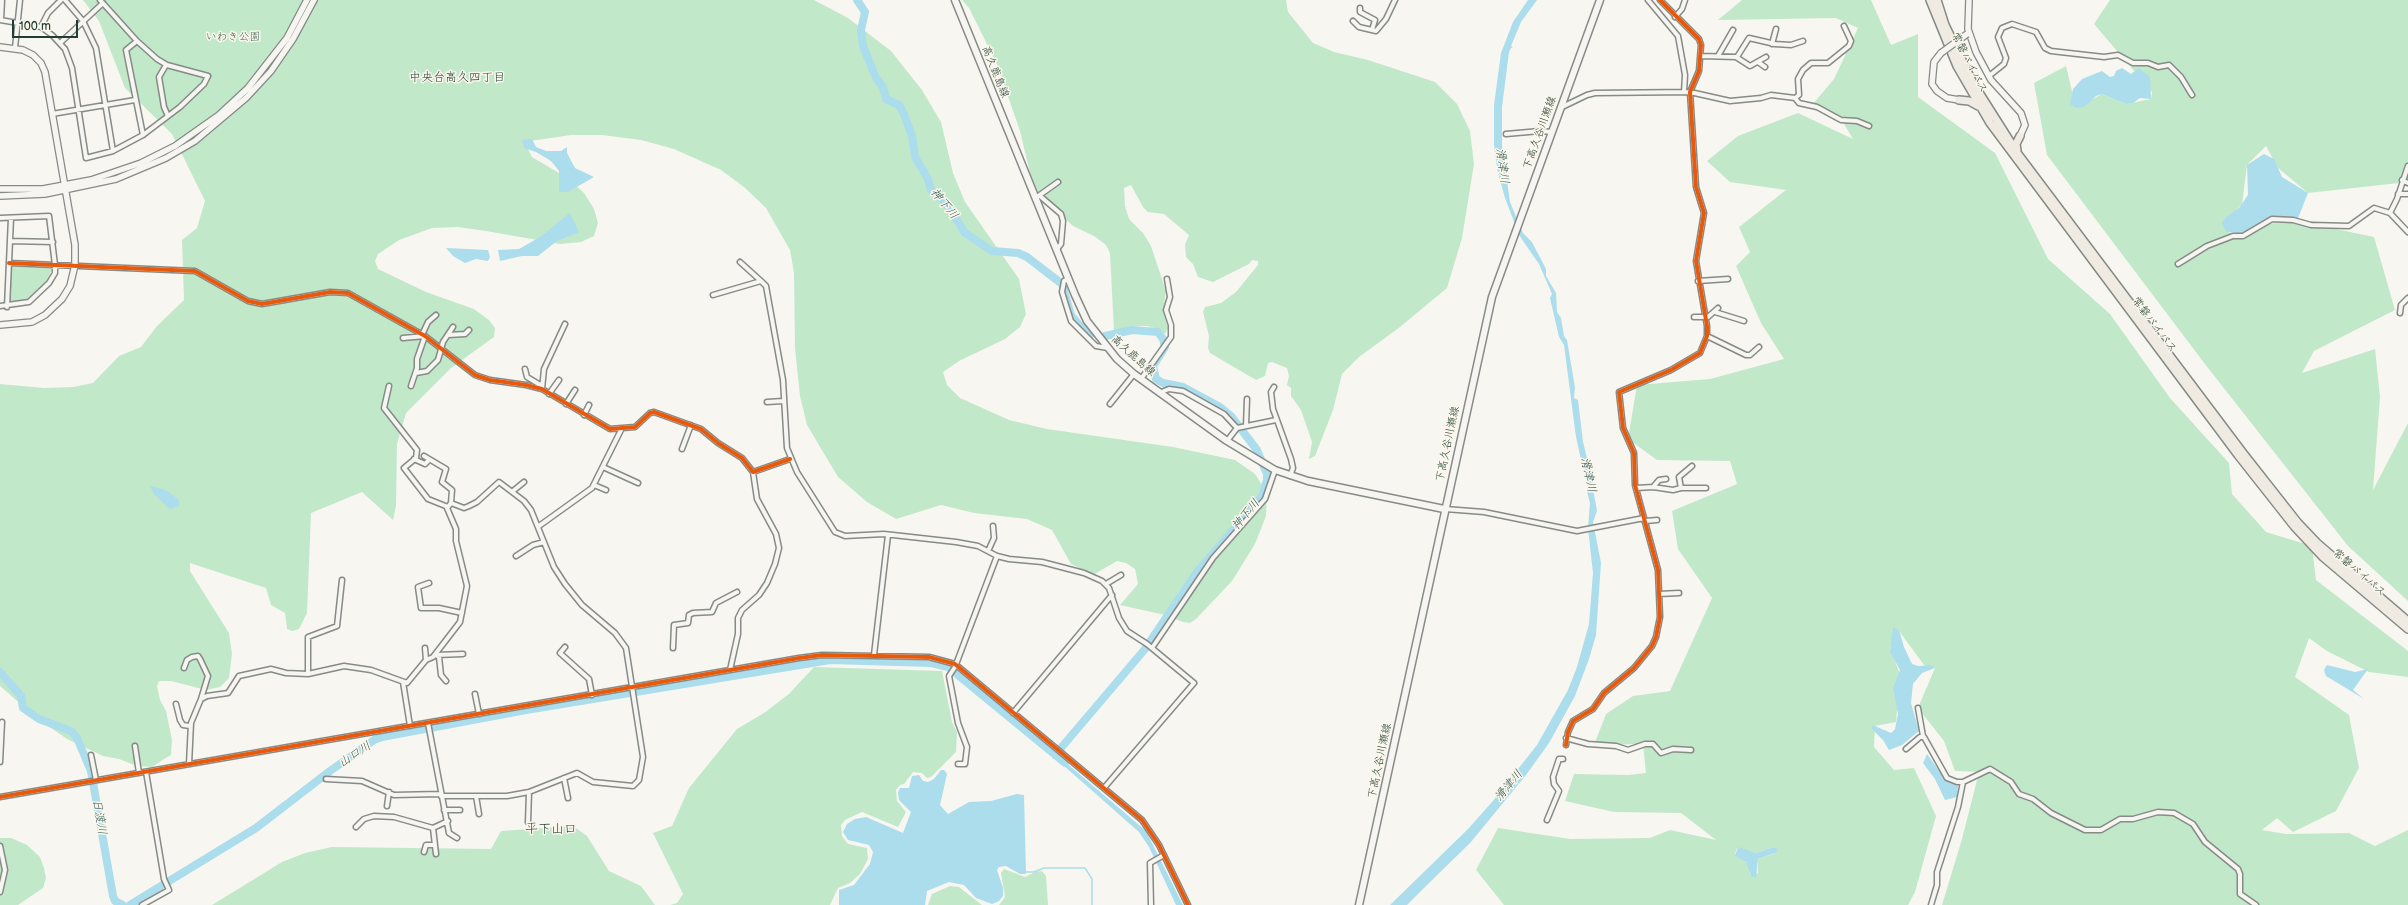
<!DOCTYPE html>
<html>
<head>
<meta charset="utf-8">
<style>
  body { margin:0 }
  #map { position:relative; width:2408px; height:905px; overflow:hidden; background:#f8f6f0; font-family:"Balsamiq Sans",sans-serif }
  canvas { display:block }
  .scale { position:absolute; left:12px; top:20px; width:66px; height:18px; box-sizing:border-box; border:2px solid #1f3d34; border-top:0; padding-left:5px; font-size:12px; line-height:14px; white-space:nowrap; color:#1f3d34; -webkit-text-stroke:3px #fbf7ec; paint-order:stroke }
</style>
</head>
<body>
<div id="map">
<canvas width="2408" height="905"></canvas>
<div class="scale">100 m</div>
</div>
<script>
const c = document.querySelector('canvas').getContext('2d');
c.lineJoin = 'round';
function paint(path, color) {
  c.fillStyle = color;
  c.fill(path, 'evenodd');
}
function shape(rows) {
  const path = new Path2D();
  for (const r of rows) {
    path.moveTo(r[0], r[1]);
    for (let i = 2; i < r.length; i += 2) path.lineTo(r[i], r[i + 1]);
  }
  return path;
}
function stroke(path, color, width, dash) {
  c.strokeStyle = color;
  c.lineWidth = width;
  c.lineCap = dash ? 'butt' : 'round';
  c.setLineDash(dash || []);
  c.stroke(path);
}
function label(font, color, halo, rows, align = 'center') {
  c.font = font + ' "Balsamiq Sans","Klee One",sans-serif';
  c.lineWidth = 3;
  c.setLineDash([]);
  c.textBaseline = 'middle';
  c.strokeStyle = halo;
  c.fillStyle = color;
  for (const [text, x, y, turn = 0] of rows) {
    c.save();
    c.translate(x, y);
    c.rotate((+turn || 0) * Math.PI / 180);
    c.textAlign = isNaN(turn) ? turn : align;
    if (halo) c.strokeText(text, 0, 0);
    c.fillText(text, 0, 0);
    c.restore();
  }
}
paint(shape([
  [83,0,814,0,848,18,891,51,922,90,941,122,953,173,965,202,1019,279,1026,314,1020,327,1005,339,959,361,943,372,947,385,960,398,1009,420,1047,429,1173,447,1235,460,1255,474,1267,493,1266,516,1255,544,1232,581,1196,619,1190,623,1183,622,1165,615,1120,605,1138,584,1135,569,1126,563,1117,561,1093,575,1071,564,1052,530,1027,519,974,513,941,505,896,519,867,502,838,477,807,425,800,396,795,348,794,273,790,250,766,208,744,187,721,170,674,149,641,140,602,135,571,135,530,141,526,145,532,157,569,179,584,193,594,209,598,223,594,236,581,242,560,244,486,231,458,227,432,228,399,240,378,254,375,261,378,269,426,292,474,309,489,320,495,328,494,337,451,368,406,413,397,444,396,506,393,520,362,492,311,513,307,613,299,629,292,631,287,629,285,613,271,605,266,588,190,563,190,571,229,633,232,654,229,678,220,687,206,690,171,681,159,681,157,686,160,700,166,711,172,740,171,755,164,759,152,767,137,766,119,759,103,756,67,739,38,719,0,686,0,384,44,388,73,387,93,383,119,356,141,347,157,326,184,300,182,240,197,228,205,201,172,134,125,88,99,21],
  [962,0,1286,0,1288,12,1313,43,1334,52,1368,60,1435,82,1457,104,1470,131,1474,164,1462,238,1447,288,1400,327,1359,357,1342,374,1333,410,1315,456,1309,459,1312,442,1301,410,1291,396,1291,388,1287,385,1289,376,1287,368,1272,362,1268,363,1265,376,1256,380,1210,353,1208,348,1209,336,1203,312,1205,307,1221,303,1236,292,1258,265,1258,261,1252,260,1249,264,1213,282,1198,277,1193,264,1186,257,1185,245,1189,235,1164,214,1148,212,1143,207,1131,185,1124,188,1125,206,1129,219,1143,233,1151,246,1166,291,1163,310,1168,328,1165,334,1159,329,1147,326,1134,326,1114,331,1110,253,1106,245,1094,236,1073,226,1039,194,1030,173,1020,131,996,62,969,8],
  [1742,0,1871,0,1891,45,1918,34,1918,97,1995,153,2048,259,2110,314,2170,398,2229,463,2232,494,2266,532,2312,546,2316,580,2408,651,2408,677,2369,672,2327,651,2309,638,2295,677,2349,715,2359,768,2336,811,2293,832,2277,818,2262,830,2286,834,2349,833,2375,846,2408,830,2408,905,1942,905,1962,839,1979,772,1955,771,1944,741,1918,708,1935,668,1924,665,1899,631,1890,648,1900,674,1896,722,1875,726,1874,747,1894,770,1914,768,1936,816,1915,892,1908,905,1504,905,1476,870,1498,828,1570,839,1650,838,1670,830,1716,840,1681,813,1614,812,1565,801,1574,774,1628,775,1646,773,1643,744,1594,745,1606,714,1633,696,1670,691,1712,598,1678,549,1672,511,1737,484,1730,461,1657,460,1628,439,1637,385,1710,379,1784,359,1761,323,1736,266,1750,252,1739,227,1786,190,1730,182,1707,161,1738,136,1798,113,1853,139,1841,119,1812,105,1834,79,1858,28,1836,18,1718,20],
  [1774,847,1777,848,1773,854,1758,859,1758,873,1750,875,1748,864,1735,854,1737,848,1756,853],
  [2110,0,2408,0,2408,182,2308,193,2278,168,2266,146,2247,165,2242,204,2223,225,2231,234,2258,226,2293,220,2374,237,2395,310,2314,351,2302,373,2375,349,2380,397,2373,490,2408,423,2408,601,2348,546,2208,368,2047,155,2034,83,2066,66,2076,108,2102,94,2126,104,2151,99,2152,92,2094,24],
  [13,266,51,266,52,269,43,288,29,299,8,303,11,267],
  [814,667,942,671,952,722,957,732,956,752,931,777,927,778,922,773,913,772,904,784,900,785,896,790,897,801,906,812,898,827,862,812,845,820,841,825,842,836,848,844,867,848,868,859,860,874,850,883,838,888,830,905,670,905,677,903,683,894,653,833,672,826,689,788,737,729,764,713,789,694],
  [573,826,587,836,609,871,641,886,655,905,212,905,282,862,305,853,332,847,491,849,501,831],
  [0,838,11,838,27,845,40,857,44,868,46,878,43,888,18,905,0,905],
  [1004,869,1025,877,1035,872,1042,871,1046,876,1048,905,999,905,1005,897,1001,873],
  [950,886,959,887,982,905,928,905,932,894]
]), '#c2e8ca');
paint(shape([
  [1528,0,1537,0,1521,22,1511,46,1513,47,1511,48,1509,52,1502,107,1502,146,1510,202,1523,233,1532,242,1546,269,1546,276,1556,293,1557,312,1561,318,1564,336,1567,340,1575,388,1574,398,1578,400,1583,442,1589,466,1597,511,1593,522,1601,563,1596,635,1589,659,1575,696,1549,743,1526,775,1471,842,1425,887,1407,905,1390,905,1468,829,1492,802,1537,745,1568,690,1577,667,1589,624,1593,573,1588,528,1590,503,1587,492,1587,475,1581,460,1576,437,1564,345,1559,337,1550,298,1552,294,1549,287,1539,264,1519,235,1505,198,1498,173,1494,145,1494,105,1501,53,1513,22],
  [2122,68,2131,74,2139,68,2150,77,2151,99,2140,98,2133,103,2126,104,2102,94,2096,96,2084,107,2076,108,2070,104,2073,89,2082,79,2102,71,2110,77,2114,76,2116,71],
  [532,139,536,147,546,151,561,151,567,147,567,153,575,168,594,177,568,192,559,192,559,171,551,161,536,152,524,148,522,140],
  [2264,154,2274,159,2282,177,2308,193,2298,218,2274,217,2241,233,2226,232,2222,223,2226,217,2239,208,2248,195,2247,165],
  [570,213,579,232,557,241,538,256,522,256,500,261,498,250,519,249,540,237],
  [446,248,488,250,490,257,488,261,476,259,465,263,453,256],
  [150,486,166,490,178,499,180,506,170,509,154,494],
  [1893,627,1899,630,1904,647,1912,664,1918,666,1930,665,1935,668,1922,673,1913,684,1911,703,1919,731,1902,745,1889,750,1883,740,1872,729,1872,726,1875,726,1891,733,1895,729,1898,714,1893,688,1900,670,1890,652],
  [2327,665,2355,672,2368,669,2353,690,2364,699,2326,676,2324,670],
  [1927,754,1946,780,1958,786,1957,797,1945,800,1935,779,1923,763],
  [1057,755,1146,831,1183,905,1176,905,1149,847,1139,832,1055,758],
  [941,770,944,770,947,774,940,805,948,814,969,802,991,801,1017,794,1024,795,1026,874,1020,874,1006,866,999,867,997,870,1003,888,1003,896,999,901,992,904,976,898,964,885,949,882,927,891,925,905,839,905,839,890,854,885,870,864,873,852,869,845,848,840,843,832,847,824,855,819,866,817,903,833,911,812,899,800,898,793,900,788,909,788,912,776,919,775,923,781,928,782,934,779],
  [1738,847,1756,853,1774,847,1778,849,1775,853,1758,859,1756,878,1751,876,1746,862,1735,856]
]), '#abddec');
stroke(shape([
  [1024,872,1034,872,1044,868,1085,868,1092,879,1092,905]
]), '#abddec', 1.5);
stroke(shape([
  [857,0,865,12,861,30,863,46,876,78,883,87,886,99,899,105,904,114,912,136,915,157,928,179,931,190,946,203,965,233,992,251,1018,253,1027,257,1062,284,1071,315,1080,326,1091,334],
  [0,672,21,696,23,708,39,719,71,731,77,738,91,771,113,896,115,901,123,905],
  [1055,755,1145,649,1197,572,1262,496,1267,480,1267,474,1257,450,1231,416,1220,407,1183,387,1163,383,1156,379,1153,366,1165,347,1163,339,1158,332,1132,330,1105,336],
  [130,905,256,828,330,771,374,740,382,737,526,710,830,660,931,663,948,667,1065,763]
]), '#abddec', 8);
const minor = shape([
  [65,0,83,21,96,48,113,151],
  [1648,0,1678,36,1685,75,1684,92],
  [1360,8,1360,12,1375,20,1372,30],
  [1675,17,1682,9,1685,0],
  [0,20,41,27,52,35,65,49,72,68,86,158,113,151,143,135,180,107,204,84,208,76,167,65,157,59,137,41,100,0],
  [1,20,2,0],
  [1353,21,1359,27,1376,31,1386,19,1395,0],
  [41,27,48,13,61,0],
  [137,41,126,50,143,135],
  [60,43,103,3],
  [1772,44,1776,29],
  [15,48,20,0],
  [1701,56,1736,57,1750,66,1766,57],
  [1718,56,1733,30],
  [1737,57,1749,38,1775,44,1791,45,1803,41],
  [1758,62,1765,67],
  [166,65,159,77,164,107,168,116],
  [1989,76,2004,64,2006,58,1998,37,2002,28,2012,24,2036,32,2045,48,2051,51,2104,57,2118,55,2133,63,2148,63,2158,67,2169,65,2181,77,2192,95],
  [1795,98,1799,103,1817,107,1841,120,1857,121,1869,126],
  [1560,108,1587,95,1595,93,1690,92,1730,101,1761,98,1771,95,1795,98,1799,95,1798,79,1803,70,1811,63,1828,63,1849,46,1851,41,1844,26],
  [52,114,135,100],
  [1506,134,1540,131,1552,132],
  [2402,180,2408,183],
  [2398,194,2408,194],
  [1040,196,1061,214,1063,221,1061,244,1057,249],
  [1037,197,1058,182],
  [2390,213,2397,199,2408,166],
  [0,218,49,216,55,265,55,273,49,283,29,302,0,306],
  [10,241,53,242],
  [740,262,761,281],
  [9,263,195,271,248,301,262,304,330,292,348,293,425,336,475,375,490,380,526,385,542,389,610,429,635,427,650,413,654,412,701,429,718,443,742,458,753,472,790,459],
  [2178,264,2207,246,2233,236,2243,236,2272,219,2293,220,2311,225,2349,226,2374,208,2390,213,2408,232],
  [1068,279,1064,281,1062,292,1071,321,1096,346,1108,348],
  [1698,281,1728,279],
  [713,295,761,281,766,286,783,380,787,448,797,472,835,532,845,536,884,534,956,542,978,546,997,556,1009,559,1042,562,1084,573,1102,581,1109,588,1119,618,1127,631,1147,644,1194,683,1104,788],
  [7,307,11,218],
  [1715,312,1744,321],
  [2400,313,2401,305,2408,298],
  [1694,317,1708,317,1718,308],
  [422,335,428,322,436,315],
  [448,335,465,334,469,330],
  [1707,336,1746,355,1750,355,1759,347],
  [403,338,425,336,417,359,417,368,411,386],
  [525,369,527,377,542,386],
  [416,373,427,371,438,360,443,342,453,327],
  [1141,379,1171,337,1171,325,1166,310,1170,297,1167,279],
  [389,386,384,408,417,450,416,458,404,468,428,499,448,507],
  [1274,387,1271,392,1273,409,1291,459,1293,468,1290,476],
  [542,389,544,369,565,324],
  [1159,393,1169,389,1183,391,1224,414,1237,428],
  [549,394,559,380],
  [767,402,783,401],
  [566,404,575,390],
  [1110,404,1134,374],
  [584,415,589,405],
  [1246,426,1247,399],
  [1227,441,1237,428,1276,420],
  [682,449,691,425],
  [424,456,446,469,442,482,452,490,451,503,464,508,469,506,477,502,499,482,524,501,531,510,554,567,565,584,582,605,615,633,626,648,643,757,639,780,633,786,593,782,577,773,529,792,507,796,441,796],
  [414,459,425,464,429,460],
  [603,467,638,483],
  [594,485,606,490],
  [1653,487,1659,480,1666,479],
  [1636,488,1653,487,1673,490,1681,488,1706,488],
  [1681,488,1679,477,1692,466],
  [513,491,524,482],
  [1445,509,1484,512,1577,531,1644,518],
  [1645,521,1657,520],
  [539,526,592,488,621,430],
  [989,549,994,538,993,526],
  [516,556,533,545,544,542],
  [429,583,418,587,421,608,439,608,462,613],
  [1106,584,1121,575],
  [1659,594,1679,593],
  [565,647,560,653,589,679,592,695],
  [425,648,426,660],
  [673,648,674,625,688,623,689,615,693,613,712,612,716,603,737,592],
  [1152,648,1213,558,1265,499,1275,470],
  [874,655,888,535],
  [184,668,187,660,192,657,198,656,200,659,208,676,201,699],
  [730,670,738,634,738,618,742,610,759,595,767,583,775,564,779,548,776,534,757,499,753,472],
  [308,674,308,637,337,626,342,580],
  [446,681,441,675,439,657,436,655,463,654],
  [403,682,410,726],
  [475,694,479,714],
  [176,704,180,720,183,725,190,726],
  [1918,708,1923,736],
  [1013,713,1112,595],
  [428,723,449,833,457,838],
  [1566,738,1588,744,1616,746,1628,750,1645,744,1653,744,1661,753,1673,749,1691,750],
  [1566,745,1568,732,1573,721,1593,709,1604,693,1634,668,1652,646,1656,637,1660,617,1658,570,1635,485,1634,453,1623,428,1619,392,1671,370,1700,353,1707,336,1707,326,1696,261,1704,213,1696,187,1690,92,1699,71,1701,45,1699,39,1660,0],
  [135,746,139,773],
  [1906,749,1920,737,1924,737,1947,778,1957,782,1963,782,1990,769,2011,782,2019,794,2033,799,2051,813,2085,830,2101,830,2120,819,2133,819,2158,812,2174,813,2193,824,2205,842,2238,869,2240,874,2240,894,2256,905],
  [91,755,96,780],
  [0,762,2,722],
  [189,764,191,723,201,699,207,696,228,693,239,676,271,669,286,673,308,674,344,666,371,670,407,683,426,660,433,657,460,622,467,586,456,541,456,529,447,508,451,503],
  [958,764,965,764,967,747,958,723,949,676,955,667,997,556],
  [564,778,568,798],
  [326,779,362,781,394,795,440,794],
  [476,796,479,814],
  [0,797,799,658,822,655,929,657,955,664,1142,820,1159,845,1188,905],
  [387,806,389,792],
  [444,810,460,810],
  [1547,820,1559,791,1554,784,1553,777,1559,759,1563,759],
  [528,822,529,792],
  [356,827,364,819,374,816,394,817,433,828,448,821],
  [433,828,436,854],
  [0,846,5,870,0,892],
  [424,852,426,845,435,845],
  [142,905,169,890,164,879,146,772],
  [1151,905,1150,863,1164,855],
  [1931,905,1937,885,1937,872,1958,807,1963,782]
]);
const tertiary = shape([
  [1969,0,1968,29,1976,52,1991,80,2021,113,2025,125,2020,136],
  [0,47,23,50,33,55,41,63,45,72,75,245,75,265,70,286,62,299,45,315,32,322,0,325],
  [1941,53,1934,62,1932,84,1937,91,1947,98,1959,100],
  [0,189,43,189,91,180,141,163,175,146,219,115,248,88,287,38,307,0],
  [0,196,45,194,116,179,166,158,195,141,246,98,271,71,293,39,314,0]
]);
const secondary = shape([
  [955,0,1075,295,1087,321,1117,359,1134,374,1227,441,1275,470,1308,481,1444,509],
  [1359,905,1492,297,1600,0]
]);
const trunk = shape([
  [1930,0,1957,66,1990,123,2238,455,2294,526,2323,557,2408,629],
  [1937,0,1945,25,1973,83,2018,154,2243,453,2298,523,2317,543,2408,621],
  [1959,100,1969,101,1978,106],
  [2017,150,2016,144,2020,136]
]);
stroke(minor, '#868b86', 7);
stroke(tertiary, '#868b86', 8);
stroke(secondary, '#868b86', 9);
stroke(trunk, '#868b86', 10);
stroke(minor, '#f6f5f1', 4);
stroke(tertiary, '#f6f5f1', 5.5);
stroke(secondary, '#f6f5f1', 6);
stroke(trunk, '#f0ebe2', 7);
const tertiaryBridge = shape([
  [1941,53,1967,34]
]);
stroke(tertiaryBridge, '#868b86', 8, []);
stroke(tertiaryBridge, '#f6f5f1', 5.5);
stroke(shape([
  [9,263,195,271,248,301,262,304,330,292,348,293,425,336,475,375,490,380,526,385,542,389,610,429,635,427,650,413,654,412,701,429,718,443,742,458,753,472,790,459],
  [1566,745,1568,732,1573,721,1593,709,1604,693,1634,668,1652,646,1656,637,1660,617,1658,570,1635,485,1634,453,1623,428,1619,392,1671,370,1700,353,1707,336,1707,326,1696,261,1704,213,1696,187,1690,92,1699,71,1701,45,1699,39,1660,0],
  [0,797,799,658,822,655,929,657,955,664,1142,820,1159,845,1188,905]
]), '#e8590c', 4);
label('11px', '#375d4c', '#fbf7ec', [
  ["いわき公園",233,37]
]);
label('11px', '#1f3d34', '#fbf7ec', [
  ["常磐バイパス",1969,63,63],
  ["高久鹿島線",995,72,68],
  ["下高久谷川瀬線",1540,133,-70],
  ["常磐バイパス",2154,325,53],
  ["高久鹿島線",1133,356,42],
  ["下高久谷川瀬線",1448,444,-78],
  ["常磐バイパス",2359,573,41],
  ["下高久谷川瀬線",1380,761,-78]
]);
label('12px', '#1f3d34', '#fbf7ec', [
  ["中央台高久四丁目",457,78]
]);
label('italic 12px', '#345b59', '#fbf7ec', [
  ["滑津川",1502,166,82],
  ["神下川",944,204,51],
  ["滑津川",1588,475,78],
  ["神下川",1246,515,-50],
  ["山口川",355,755,-34],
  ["滑津川",1509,786,-50],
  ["日渡川",99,817,80]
]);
label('13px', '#1f3d34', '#fbf7ec', [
  ["平下山口",551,830]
]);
</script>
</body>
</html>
